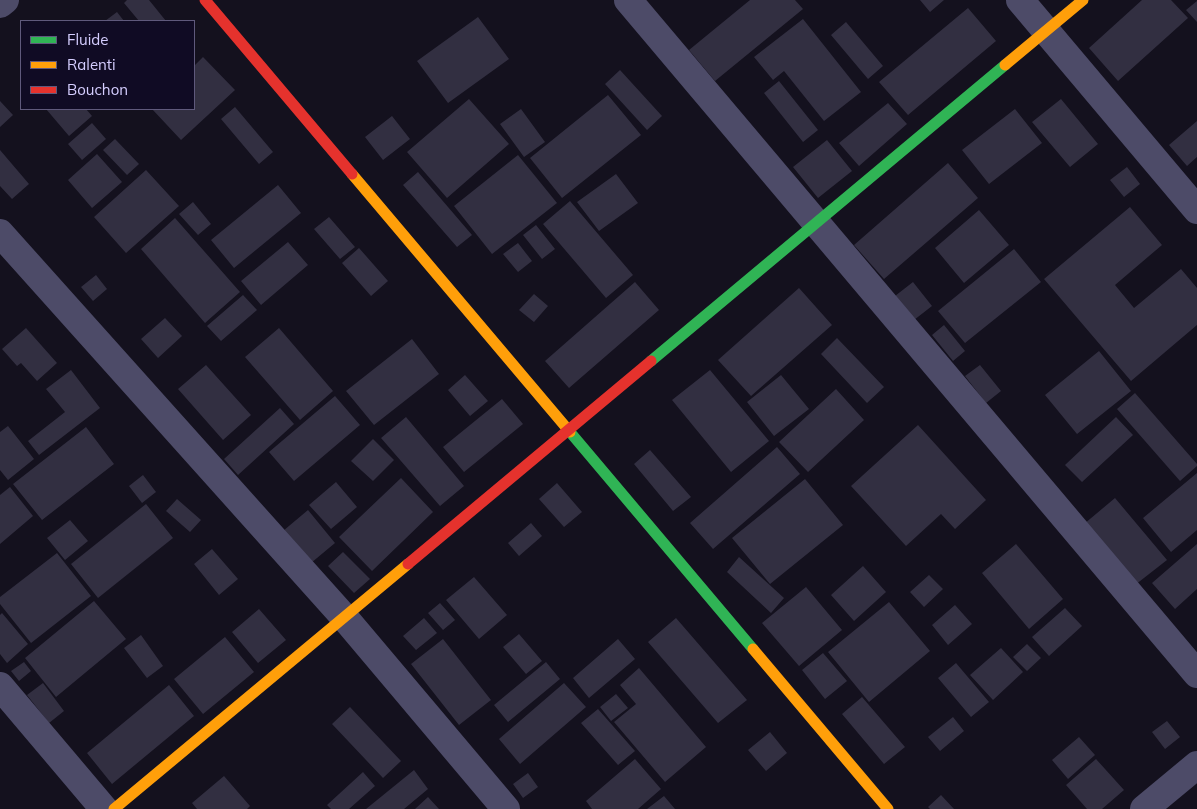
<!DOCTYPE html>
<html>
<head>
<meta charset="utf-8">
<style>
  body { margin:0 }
  #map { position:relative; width:1197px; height:809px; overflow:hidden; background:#14111e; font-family:Mulish,sans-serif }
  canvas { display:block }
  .legend { position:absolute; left:20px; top:20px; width:175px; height:90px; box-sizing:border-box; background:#100b24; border:1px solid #5f597c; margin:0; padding:6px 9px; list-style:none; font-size:15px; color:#d5ceff }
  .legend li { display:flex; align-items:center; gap:10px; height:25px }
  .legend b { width:25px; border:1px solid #5f597c }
</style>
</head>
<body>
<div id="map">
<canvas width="1197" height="809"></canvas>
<ul class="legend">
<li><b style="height:6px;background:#30b455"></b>Fluide</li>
<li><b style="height:6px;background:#ff9f0a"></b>Ralenti</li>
<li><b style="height:6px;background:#e5322d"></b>Bouchon</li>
</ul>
</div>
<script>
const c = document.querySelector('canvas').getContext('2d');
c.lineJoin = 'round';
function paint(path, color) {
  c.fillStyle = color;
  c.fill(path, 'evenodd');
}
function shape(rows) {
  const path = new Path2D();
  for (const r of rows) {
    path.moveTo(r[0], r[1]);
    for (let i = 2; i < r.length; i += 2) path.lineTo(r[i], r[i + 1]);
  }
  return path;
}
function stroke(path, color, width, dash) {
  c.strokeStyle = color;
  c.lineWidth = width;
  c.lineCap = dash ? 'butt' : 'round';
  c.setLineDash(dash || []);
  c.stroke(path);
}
paint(shape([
  [127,0,149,0,166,21,139,21,124,3],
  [750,0,795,0,803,9,715,81,689,50],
  [920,0,944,0,930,12],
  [1142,0,1171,0,1188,18,1118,81,1089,48],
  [1197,1,1197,22,1186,10],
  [968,8,996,41,908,115,879,82],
  [117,12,124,21,105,21],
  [478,17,509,59,448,103,417,61],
  [803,19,861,92,824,121,784,71,773,80,754,57],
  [846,22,883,66,868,79,831,35],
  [203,57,235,90,181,140,152,109,194,109,194,66],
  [620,70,662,116,647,130,605,84],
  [779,81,818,130,803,142,764,93],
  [608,95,641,135,562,198,530,158],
  [469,99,509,144,447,198,407,152],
  [1061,99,1098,144,1070,167,1032,122],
  [0,101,13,115,0,127],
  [888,103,907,124,859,166,839,143],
  [235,107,273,152,259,164,221,119],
  [46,109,86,109,92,116,69,136],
  [521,109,545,142,524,157,500,124],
  [1015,109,1042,143,989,184,962,150],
  [392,116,410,139,383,160,365,137],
  [1197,121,1197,157,1187,166,1169,145],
  [92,123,106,139,82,160,68,144],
  [115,139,139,164,127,175,103,150],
  [827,140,852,171,818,198,793,167],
  [0,150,29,184,12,199,0,186],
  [97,154,122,182,92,208,68,180],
  [518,155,557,203,492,254,454,206],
  [948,163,978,198,884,279,854,245],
  [1127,167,1140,184,1124,197,1110,180],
  [146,170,179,206,126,253,94,217],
  [418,172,472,235,457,247,403,185],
  [616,174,638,203,599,231,577,202],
  [278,185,301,213,234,268,211,240],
  [570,201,633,275,606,298,543,224],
  [193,202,211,224,198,235,179,214],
  [1130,207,1162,245,1115,285,1134,308,1181,269,1197,288,1197,325,1131,381,1044,279],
  [979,210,1009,245,964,283,935,248],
  [329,217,355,247,340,259,314,229],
  [175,218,240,292,205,323,141,249],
  [536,225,555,249,542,259,523,235],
  [288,242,308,265,261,305,241,281],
  [518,243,532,261,518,272,503,254],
  [359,248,388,281,371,296,342,263],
  [1014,249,1041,282,965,343,938,311],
  [96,275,107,289,93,301,81,287],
  [635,282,659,310,569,388,545,361],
  [913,282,932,306,914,320,895,296],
  [799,288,832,325,751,396,718,360],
  [534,294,548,306,534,322,519,310],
  [243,295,257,310,221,341,207,326],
  [165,318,182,336,158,358,141,339],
  [944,325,965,351,953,361,932,335],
  [26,328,57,363,37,381,21,363,17,366,2,349],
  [279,328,333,391,300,420,245,357],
  [837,338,884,387,867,403,821,354],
  [412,339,439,374,374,425,346,391],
  [1099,351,1131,391,1077,434,1045,395],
  [206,365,251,415,223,440,178,389],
  [980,365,1001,391,986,403,965,376],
  [71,370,100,408,39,455,28,441,65,412,46,389],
  [710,370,769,441,731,472,672,400],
  [465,375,488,401,470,416,448,390],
  [781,375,809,409,774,436,747,402],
  [836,389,864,420,808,472,779,442],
  [1135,393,1197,464,1197,466,1180,481,1117,409],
  [335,396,360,425,294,481,269,452],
  [502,399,523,424,464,472,443,447],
  [280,408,294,424,238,475,224,459],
  [406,417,464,486,440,506,381,438],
  [1116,417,1133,435,1082,482,1065,465],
  [918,425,986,500,955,529,941,514,906,546,851,486],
  [8,426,34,459,8,480,0,470,0,432],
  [86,427,114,464,42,520,13,484],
  [373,439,394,460,373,481,351,461],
  [777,447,800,474,713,549,690,523],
  [650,450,691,497,673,511,634,464],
  [1197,473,1197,530,1171,552,1143,518],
  [143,475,156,492,142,503,129,486],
  [401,478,433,512,372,571,339,537],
  [805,479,843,525,770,584,732,538],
  [336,482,357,507,331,529,309,505],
  [557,483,582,512,564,527,539,499],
  [10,487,33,516,0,544,0,495],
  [1115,498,1167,560,1135,585,1084,524],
  [177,499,201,520,190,532,166,511],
  [146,504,173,538,98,598,71,564],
  [308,510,335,543,311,563,283,531],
  [70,520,88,541,65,560,47,538],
  [531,523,542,536,519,556,508,543],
  [1016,544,1063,599,1029,629,982,573],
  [1197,544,1197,589,1175,609,1152,583],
  [212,549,238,579,219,595,194,564],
  [343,552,370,579,354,593,328,566],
  [57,553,91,596,31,643,0,604,0,597],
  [739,557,784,598,771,613,727,572],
  [863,566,886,592,854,621,831,595],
  [929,575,943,589,924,607,910,592],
  [474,577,507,615,479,639,446,600],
  [806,587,842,630,799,666,762,623],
  [94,601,126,639,56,697,25,658],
  [889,602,930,651,869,702,828,652],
  [440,603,455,620,443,630,428,613],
  [955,605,972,624,948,645,932,625],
  [1065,608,1082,626,1049,656,1032,637],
  [259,609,286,640,258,663,232,632],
  [2,613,28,644,7,663,0,654,0,615],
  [424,618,437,633,416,650,403,636],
  [676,618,747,700,718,723,648,642],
  [519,634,542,661,526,674,503,647],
  [141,635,163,666,147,678,124,648],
  [225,637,254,672,203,714,174,679],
  [443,639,491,700,459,725,411,664],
  [618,639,635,659,589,698,573,678],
  [1027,644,1041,658,1027,671,1013,657],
  [1001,648,1023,672,993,700,970,675],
  [823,653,847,681,825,699,802,670],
  [24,662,31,671,19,681,11,671],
  [546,662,560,679,508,722,494,705],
  [956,663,989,702,971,717,938,678],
  [639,668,706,747,665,782,614,722,636,704,620,685],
  [43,683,64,711,49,723,27,695],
  [564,683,586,707,520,764,499,739],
  [169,685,194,716,112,784,87,753],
  [616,694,628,708,611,721,600,707],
  [862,697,905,747,884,764,842,714],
  [350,707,401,761,383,778,332,724],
  [598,709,635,751,618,765,581,723],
  [953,717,964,731,940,751,928,737],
  [1167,721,1180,737,1165,749,1152,732],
  [770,732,787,753,766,771,748,750],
  [1079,737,1095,755,1068,779,1052,760],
  [635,759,661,789,638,809,592,809,586,801],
  [1096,759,1124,790,1102,809,1087,809,1066,785],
  [414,770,428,789,404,809,366,809],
  [363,772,375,786,349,809,331,809,327,805],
  [528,773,538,787,523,798,513,784],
  [224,776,250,806,247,809,197,809,192,803],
  [941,795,954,809,930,809,928,807],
  [664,796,675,809,647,809],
  [428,797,439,809,415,809]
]), '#322f41');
stroke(shape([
  [628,0,1197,674],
  [1020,0,1197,210],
  [0,4,5,0],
  [0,233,344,617,506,809],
  [0,686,104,809],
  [1144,809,1197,765]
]), '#4d4b68', 28);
stroke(shape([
  [651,361,1005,65],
  [570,432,753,649]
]), '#30b455', 11);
stroke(shape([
  [1005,65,1083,0],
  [352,174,570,432],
  [753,649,888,809],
  [114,809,408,564]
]), '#ff9f0a', 11);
stroke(shape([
  [205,0,352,174],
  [408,564,651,361]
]), '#e5322d', 11);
</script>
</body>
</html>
